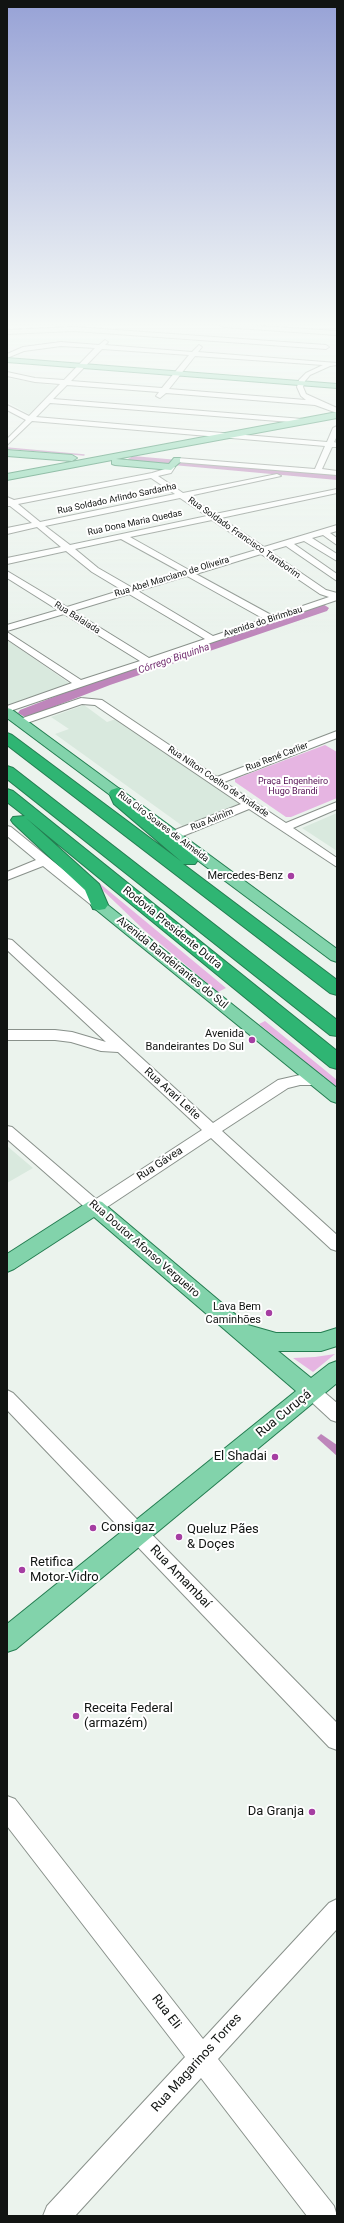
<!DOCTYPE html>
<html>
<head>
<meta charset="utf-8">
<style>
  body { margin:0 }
  #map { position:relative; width:344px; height:2223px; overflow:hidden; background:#ebf3ed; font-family:Roboto,sans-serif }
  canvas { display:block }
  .frame { position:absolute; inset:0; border:8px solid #111412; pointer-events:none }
</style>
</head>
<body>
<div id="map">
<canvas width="344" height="2223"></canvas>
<div class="frame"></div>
</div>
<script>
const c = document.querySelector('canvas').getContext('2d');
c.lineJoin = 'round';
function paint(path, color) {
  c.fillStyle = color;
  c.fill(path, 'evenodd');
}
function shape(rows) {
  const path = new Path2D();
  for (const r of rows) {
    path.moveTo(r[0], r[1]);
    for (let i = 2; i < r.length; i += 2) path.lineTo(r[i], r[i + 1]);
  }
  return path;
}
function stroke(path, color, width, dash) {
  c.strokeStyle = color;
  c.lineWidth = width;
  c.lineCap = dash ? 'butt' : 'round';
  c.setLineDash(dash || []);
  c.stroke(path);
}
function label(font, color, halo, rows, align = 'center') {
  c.font = font + ' Roboto,sans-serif';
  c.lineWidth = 4;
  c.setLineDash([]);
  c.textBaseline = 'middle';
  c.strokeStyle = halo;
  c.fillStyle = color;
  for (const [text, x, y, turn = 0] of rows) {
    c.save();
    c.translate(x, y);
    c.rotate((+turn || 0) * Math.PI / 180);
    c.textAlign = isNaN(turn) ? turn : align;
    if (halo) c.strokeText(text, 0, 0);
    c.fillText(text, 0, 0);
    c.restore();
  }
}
paint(shape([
  [7,378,57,386,29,414,7,402],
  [7,640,72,685,7,707],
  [84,705,107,722,116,719,241,803,184,827,55,734,69,729,51,717],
  [337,813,337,851,302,828],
  [7,1146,33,1168,7,1183]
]), '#d9e9de');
paint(shape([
  [325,745,337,752,337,798,291,817,286,817,235,782,235,779],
  [92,878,98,882,226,988,218,992,144,930,91,879],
  [265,1021,337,1080,337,1088,259,1024],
  [335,1354,313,1372,293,1358,315,1357]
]), '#e6b5e2');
paint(shape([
  [321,1434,337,1445,337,1456,317,1438]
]), '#be86bb');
stroke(shape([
  [7,448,84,455]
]), '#be86bb', 1.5);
paint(shape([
  [133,456,337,474,337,480,129,461,128,459,133,456],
  [323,604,329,608,327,611,110,685,30,716,25,717,18,713,20,710,100,679,323,604]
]), '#be86bb');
const minor = shape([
  [220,325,243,325,337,331,337,335,223,327,220,325],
  [74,327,326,345,329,347,326,349,74,331,7,334,7,330,74,327],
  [105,340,108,342,105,345,192,352,199,345,202,347,198,352,337,363,337,365,330,366,310,375,305,381,303,387,306,394,337,408,337,413,315,405,166,393,160,398,156,396,159,392,67,385,53,399,303,419,307,421,303,423,50,403,36,417,327,442,333,428,337,426,337,436,334,442,337,443,337,447,332,447,322,469,337,471,337,475,177,462,173,460,177,458,315,469,325,446,32,421,7,445,7,439,26,420,7,410,7,405,29,416,60,384,35,382,7,376,7,372,35,378,64,380,95,348,61,346,24,351,7,358,7,354,23,347,61,342,99,345,105,340],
  [102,349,189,355,162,388,71,381,102,349],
  [195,356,323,365,306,373,299,380,297,387,301,396,306,400,169,389,195,356],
  [168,465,175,467,171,473,158,476,183,493,277,474,281,476,189,496,215,514,337,489,337,493,221,518,264,547,337,525,337,531,330,533,337,538,337,545,323,535,312,538,337,554,337,561,304,541,294,544,337,574,337,581,286,546,269,551,326,590,337,593,337,600,7,712,7,706,72,683,7,639,7,632,81,680,140,661,64,614,7,631,7,625,58,610,7,578,7,571,67,607,122,590,92,572,66,551,7,564,7,558,61,547,37,527,7,534,7,528,32,523,10,506,7,506,7,497,14,500,152,473,165,469,168,465],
  [151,478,175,494,40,522,18,504,151,478],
  [180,498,207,516,70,545,45,526,180,498],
  [212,520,256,550,189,570,130,537,212,520],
  [121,539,181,572,131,587,98,568,75,549,121,539],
  [261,554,320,594,329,597,273,616,196,574,261,554],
  [187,576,264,619,213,636,138,591,187,576],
  [129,594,205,639,149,658,73,611,129,594],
  [81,698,102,700,217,777,337,731,337,738,224,782,286,823,337,802,337,809,293,828,337,858,337,867,249,809,178,838,170,838,168,835,170,832,241,804,95,705,82,704,21,725,16,722,17,720,81,698],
  [7,826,11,827,103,902,105,905,103,908,95,908,43,866,7,880,7,872,36,860,7,836,7,826],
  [7,939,12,940,213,1123,278,1080,300,1075,323,1077,325,1081,323,1085,300,1085,288,1088,222,1131,337,1235,337,1251,331,1249,211,1138,101,1211,95,1213,89,1211,7,1139,7,1126,12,1127,96,1199,202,1130,118,1052,101,1051,71,1042,55,1040,7,1040,7,1030,55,1030,72,1032,106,1042,7,950,7,939],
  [311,1383,317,1386,337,1403,337,1422,331,1420,305,1396,302,1391,305,1386,311,1383],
  [7,1390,13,1393,337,1723,337,1750,329,1747,7,1410,7,1390],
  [7,1796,15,1799,203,2039,329,1903,337,1899,337,1929,218,2059,334,2206,337,2216,307,2216,201,2078,75,2216,43,2216,47,2206,185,2057,7,1826,7,1796]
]);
const major = shape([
  [7,358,337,384,337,388,7,362,7,358],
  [337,412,337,418,116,459,169,464,174,458,180,458,180,462,171,470,115,465,112,464,112,460,7,480,7,474,337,412],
  [7,450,72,455,77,458,72,461,7,456,7,450],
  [7,708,11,709,337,949,337,962,331,960,7,718,7,708],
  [99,900,104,902,337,1088,337,1103,331,1101,94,908,91,905,94,902,99,900],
  [95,1200,102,1202,248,1325,276,1333,321,1333,337,1328,337,1346,321,1351,278,1351,311,1378,329,1364,337,1361,337,1383,16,1649,7,1652,7,1624,296,1391,94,1217,14,1269,7,1272,7,1254,88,1202,95,1200]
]);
const highway = shape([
  [7,733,12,735,182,862,114,804,109,793,111,790,117,788,123,790,127,799,198,860,195,864,183,864,337,980,337,995,330,993,7,745,7,733],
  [7,766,13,768,337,1020,337,1036,330,1035,7,779,7,766],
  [7,789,13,791,337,1051,337,1069,330,1067,26,818,99,884,108,905,105,909,99,910,93,909,85,890,13,823,11,820,13,817,25,816,7,802,7,789]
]);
stroke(minor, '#89918b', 2);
stroke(major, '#247d51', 2);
stroke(highway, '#247d51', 2);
paint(minor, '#fff');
paint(major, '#82d3ab');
paint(highway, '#2fb573');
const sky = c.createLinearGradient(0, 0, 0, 636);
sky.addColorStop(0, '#97a2d6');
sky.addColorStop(0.51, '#f6faf7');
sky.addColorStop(1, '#f6faf700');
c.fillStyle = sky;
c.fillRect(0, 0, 344, 636);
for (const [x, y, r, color] of [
  [291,876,4,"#a53ea2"],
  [252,1040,4,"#a53ea2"],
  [269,1313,4,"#a53ea2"],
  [275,1457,4,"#a53ea2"],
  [93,1528,4,"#a53ea2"],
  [179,1537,4,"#a53ea2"],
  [22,1570,4,"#a53ea2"],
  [76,1716,4,"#a53ea2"],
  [312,1812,4,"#a53ea2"]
]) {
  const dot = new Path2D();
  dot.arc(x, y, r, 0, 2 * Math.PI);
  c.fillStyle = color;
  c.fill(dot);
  stroke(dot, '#fff', 1.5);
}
label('9px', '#111412', '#fff', [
  ["Rua Soldado Arlindo Sardanha",117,499,-12],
  ["Rua Dona Maria Quedas",135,523,-12],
  ["Rua Soldado Francisco Tamborim",244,538,35],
  ["Rua Abel Marciano de Oliveira",172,577,-17],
  ["Rua Balaiada",77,618,32],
  ["Avenida do Birimbau",263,622,-18],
  ["Rua René Carlier",277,757,-21],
  ["Rua Nílton Coelho de Andrade",218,782,34],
  ["Rua Axinim",212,820,-22],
  ["Rua Ciro Soares de Almeida",163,827,37]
]);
label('9px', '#540f53', '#fff', [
  ["Praça Engenheiro",293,782],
  ["Hugo Brandi",293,792]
]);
label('italic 10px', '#722e70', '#fff', [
  ["Córrego Biquinha",174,659,-19]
]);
label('11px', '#111412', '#fff', [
  ["Mercedes-Benz",283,876],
  ["Avenida",244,1034],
  ["Bandeirantes Do Sul",244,1047],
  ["Lava Bem",261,1307],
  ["Caminhões",261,1320]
], 'right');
label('11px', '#111412', '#fff', [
  ["Rodovia Presidente Dutra",172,928,39],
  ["Avenida Bandeirantes do Sul",172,963,39],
  ["Rua Arari Leite",172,1094,42],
  ["Rua Gávea",160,1164,-33],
  ["Rua Doutor Afonso Vergueiro",144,1249,41]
]);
label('13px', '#111412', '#fff', [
  ["Rua Curuçá",284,1414,-39],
  ["Rua Amambaí",180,1577,46],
  ["Rua Eli",166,2012,52],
  ["Rua Magarinos Torres",197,2063,-48]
]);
label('13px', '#111412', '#fff', [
  ["El Shadai",267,1457,"right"],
  ["Consigaz",101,1528],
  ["Queluz Pães",187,1530],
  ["& Doçes",187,1545],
  ["Retifica",30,1563],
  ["Motor-Vidro",30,1578],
  ["Receita Federal",84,1709],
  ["(armazém)",84,1724],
  ["Da Granja",304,1812,"right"]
], 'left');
</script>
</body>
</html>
